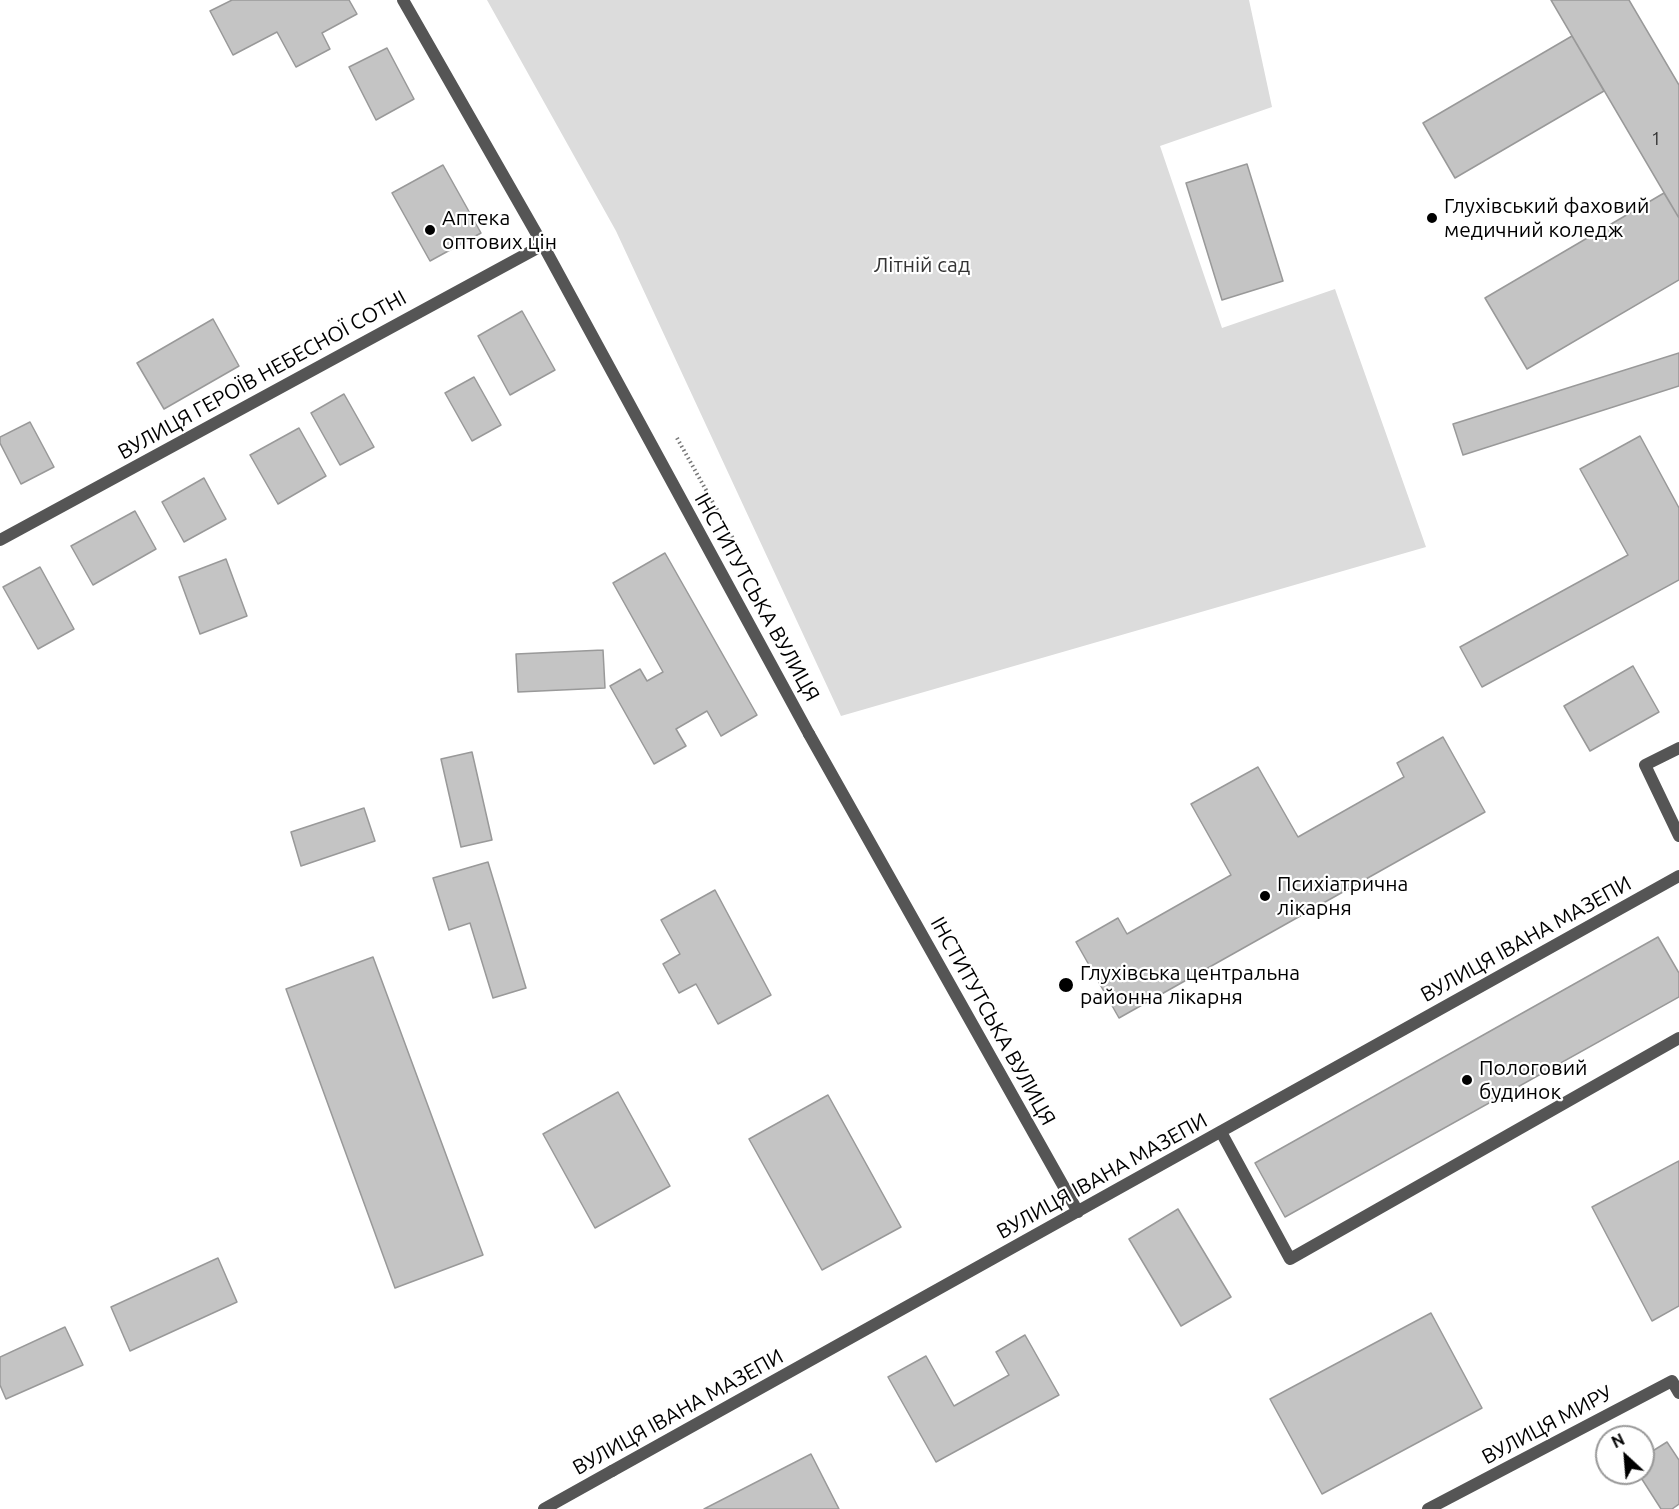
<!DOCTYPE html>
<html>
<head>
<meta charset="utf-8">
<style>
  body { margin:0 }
  #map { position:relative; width:1679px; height:1509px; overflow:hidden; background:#fff; font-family:Ubuntu,sans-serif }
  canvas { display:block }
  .north { position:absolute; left:1595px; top:1425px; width:60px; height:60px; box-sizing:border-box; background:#fff; border:2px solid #999; border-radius:50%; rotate:334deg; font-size:16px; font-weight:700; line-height:24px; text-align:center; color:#000 }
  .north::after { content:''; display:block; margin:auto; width:21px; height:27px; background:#000; clip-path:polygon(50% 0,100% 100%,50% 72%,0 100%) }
</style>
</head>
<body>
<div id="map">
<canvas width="1679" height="1509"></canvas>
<div class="north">N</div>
</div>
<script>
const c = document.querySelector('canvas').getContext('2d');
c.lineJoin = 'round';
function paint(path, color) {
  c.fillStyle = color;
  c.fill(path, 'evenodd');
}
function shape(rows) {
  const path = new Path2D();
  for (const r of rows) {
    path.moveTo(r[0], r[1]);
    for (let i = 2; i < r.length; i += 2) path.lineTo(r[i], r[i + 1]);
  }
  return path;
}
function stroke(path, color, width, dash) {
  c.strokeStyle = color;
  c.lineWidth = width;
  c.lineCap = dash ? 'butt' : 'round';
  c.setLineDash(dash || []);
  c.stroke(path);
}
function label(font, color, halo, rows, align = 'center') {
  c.font = font + ' Ubuntu,sans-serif';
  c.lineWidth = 4.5;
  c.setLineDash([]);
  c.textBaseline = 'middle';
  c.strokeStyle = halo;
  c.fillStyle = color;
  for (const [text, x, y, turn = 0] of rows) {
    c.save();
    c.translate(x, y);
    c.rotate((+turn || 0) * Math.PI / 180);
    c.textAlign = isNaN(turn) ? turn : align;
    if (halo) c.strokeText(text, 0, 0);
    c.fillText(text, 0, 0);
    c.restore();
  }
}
paint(shape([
  [487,0,1249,0,1272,107,1160,146,1222,328,1335,289,1426,547,841,716,616,231]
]), '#dcdcdc');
const building = shape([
  [232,0,349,0,357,14,322,33,330,49,296,67,277,32,233,55,210,11,232,0],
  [1551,0,1629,0,1679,85,1679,218,1551,0],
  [1572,36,1604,91,1455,178,1423,123,1572,36],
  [387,48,414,99,376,120,349,67,387,48],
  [1247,164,1283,281,1222,300,1186,183,1247,164],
  [443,165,481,233,430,261,392,193,443,165],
  [1664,193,1679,218,1679,280,1527,369,1485,298,1664,193],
  [522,311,555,370,510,395,478,336,522,311],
  [213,319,239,366,164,409,137,363,213,319],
  [1679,353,1679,386,1463,455,1453,424,1679,353],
  [474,377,501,425,472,441,445,393,474,377],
  [344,394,374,447,340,465,311,413,344,394],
  [30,422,54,467,21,484,0,443,0,437,30,422],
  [299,428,326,476,278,504,250,455,299,428],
  [1640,436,1679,508,1679,580,1482,687,1460,647,1628,555,1580,469,1640,436],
  [204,478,226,519,184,542,162,502,204,478],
  [135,511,156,549,93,585,71,546,135,511],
  [665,553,757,715,721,736,707,711,676,729,686,746,654,764,610,686,640,669,647,681,663,672,613,583,665,553],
  [226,559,247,616,200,634,179,577,226,559],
  [40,567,74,629,38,649,3,587,40,567],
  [603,650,605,688,518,692,516,654,603,650],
  [1633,666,1659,712,1590,751,1564,706,1633,666],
  [1443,737,1485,812,1119,1018,1076,942,1118,918,1127,934,1231,875,1191,804,1258,767,1298,837,1404,777,1397,763,1443,737],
  [472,752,492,840,461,847,441,759,472,752],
  [364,808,375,841,301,866,291,832,364,808],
  [488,862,526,988,493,998,470,923,449,930,433,878,488,862],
  [715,890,771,995,718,1024,696,984,679,993,663,964,680,954,661,920,715,890],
  [1658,937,1679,973,1679,997,1285,1217,1255,1163,1658,937],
  [373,957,483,1255,395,1288,286,989,373,957],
  [618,1092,670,1186,595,1228,543,1134,618,1092],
  [828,1095,901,1227,822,1270,749,1139,828,1095],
  [1679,1161,1679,1306,1652,1321,1592,1207,1679,1161],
  [1178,1209,1231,1297,1181,1326,1129,1239,1178,1209],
  [218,1258,237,1302,130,1351,111,1307,218,1258],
  [1431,1313,1482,1408,1322,1494,1270,1399,1431,1313],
  [65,1327,83,1365,6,1399,0,1385,0,1357,65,1327],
  [1025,1335,1059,1395,936,1462,888,1377,926,1356,954,1406,1009,1375,996,1352,1025,1335],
  [1667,1442,1679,1460,1679,1504,1672,1509,1661,1509,1638,1473,1643,1473,1643,1457,1667,1442],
  [811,1454,839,1509,704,1509,811,1454]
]);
paint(building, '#c4c4c4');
stroke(building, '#999', 1.5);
stroke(shape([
  [677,438,740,551]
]), '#777', 4, [1.5, 3]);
stroke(shape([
  [809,734,1078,1212],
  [1679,748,1645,765,1679,836],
  [1221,1132,1290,1259,1679,1038],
  [612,1471,1679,876]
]), '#555', 12);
stroke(shape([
  [543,245,809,734],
  [544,1509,612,1471],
  [1428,1509,1672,1381,1679,1393]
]), '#555', 12);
stroke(shape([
  [0,540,543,245,403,0]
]), '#555', 12);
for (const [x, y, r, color] of [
  [1432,218,6,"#000"],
  [430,230,6,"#000"],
  [1265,896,6,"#000"],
  [1066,985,8,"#000"],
  [1467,1080,6,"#000"]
]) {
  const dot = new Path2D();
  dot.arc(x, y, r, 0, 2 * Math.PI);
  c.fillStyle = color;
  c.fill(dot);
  stroke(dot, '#fff', 2);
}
label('18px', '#313131', null, [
  ["1",1656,139]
]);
label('21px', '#000', '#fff', [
  ["Глухівський фаховий",1444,206],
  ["медичний коледж",1444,230],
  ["Аптека",442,218],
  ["оптових цін",442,242],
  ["Психіатрична",1277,884],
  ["лікарня",1277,908],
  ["Глухівська центральна",1080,973],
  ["районна лікарня",1080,997],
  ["Пологовий",1479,1068],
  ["будинок",1479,1092]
], 'left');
label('21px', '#333', '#fff', [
  ["Літній сад",922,265]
]);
label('21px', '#000', '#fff', [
  ["ВУЛИЦЯ ГЕРОЇВ НЕБЕСНОЇ СОТНІ",262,375,-29],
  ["ІНСТИТУТСЬКА ВУЛИЦЯ",757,597,61],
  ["ВУЛИЦЯ ІВАНА МАЗЕПИ",1526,939,-29],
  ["ІНСТИТУТСЬКА ВУЛИЦЯ",993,1021,61],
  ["ВУЛИЦЯ ІВАНА МАЗЕПИ",1102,1176,-29],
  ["ВУЛИЦЯ ІВАНА МАЗЕПИ",678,1412,-29],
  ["ВУЛИЦЯ МИРУ",1547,1425,-28]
]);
</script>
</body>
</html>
